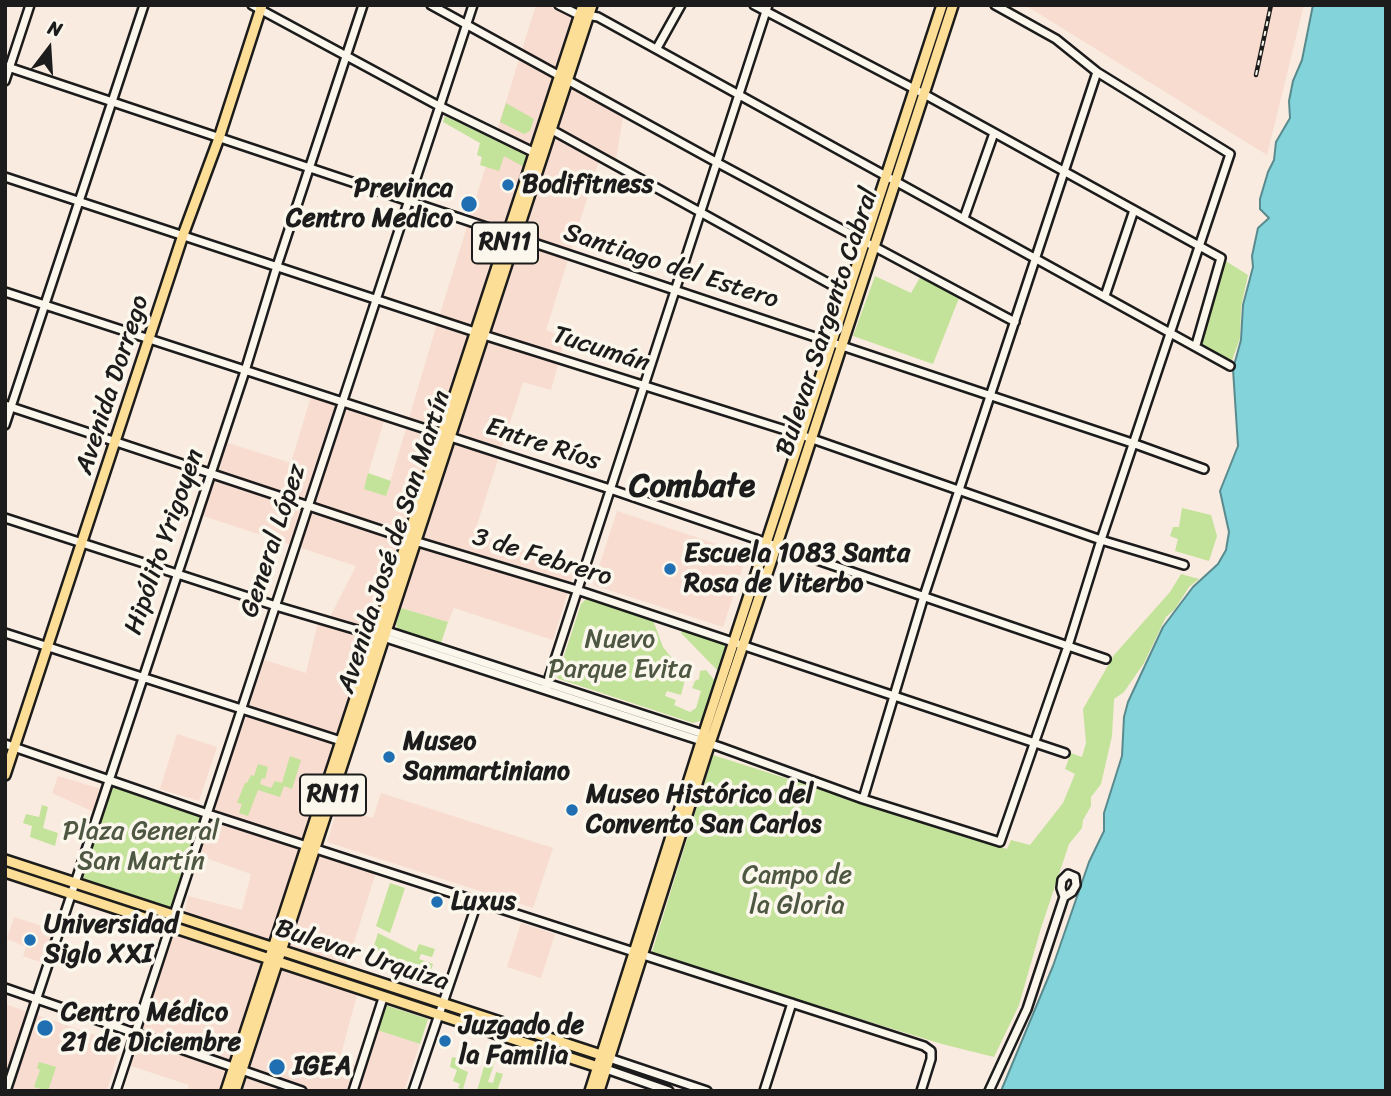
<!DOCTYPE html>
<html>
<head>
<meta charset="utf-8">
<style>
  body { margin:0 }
  #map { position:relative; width:1391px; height:1096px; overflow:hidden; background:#f9ebdf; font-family:Sriracha,sans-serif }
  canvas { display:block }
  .frame { position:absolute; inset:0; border:7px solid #1c1c1c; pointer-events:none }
  .north { position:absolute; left:14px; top:14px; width:70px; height:70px; -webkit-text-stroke:5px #fbf7ec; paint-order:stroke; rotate:17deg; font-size:19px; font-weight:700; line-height:28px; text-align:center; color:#1c1c1c }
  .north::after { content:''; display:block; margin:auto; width:24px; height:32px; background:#1c1c1c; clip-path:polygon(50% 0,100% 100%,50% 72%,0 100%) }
</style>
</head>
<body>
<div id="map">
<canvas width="1391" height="1096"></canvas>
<div class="frame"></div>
<div class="north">N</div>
</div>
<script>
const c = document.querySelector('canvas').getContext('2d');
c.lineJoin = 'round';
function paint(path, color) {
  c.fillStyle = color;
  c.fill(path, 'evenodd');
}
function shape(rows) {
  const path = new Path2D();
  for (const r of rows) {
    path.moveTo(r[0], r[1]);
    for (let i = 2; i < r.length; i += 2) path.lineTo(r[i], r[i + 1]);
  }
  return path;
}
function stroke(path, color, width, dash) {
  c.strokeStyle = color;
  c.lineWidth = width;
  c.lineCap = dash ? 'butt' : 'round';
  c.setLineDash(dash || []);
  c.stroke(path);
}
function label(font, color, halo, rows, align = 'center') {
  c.font = font + ' Sriracha,sans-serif';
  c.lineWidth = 7;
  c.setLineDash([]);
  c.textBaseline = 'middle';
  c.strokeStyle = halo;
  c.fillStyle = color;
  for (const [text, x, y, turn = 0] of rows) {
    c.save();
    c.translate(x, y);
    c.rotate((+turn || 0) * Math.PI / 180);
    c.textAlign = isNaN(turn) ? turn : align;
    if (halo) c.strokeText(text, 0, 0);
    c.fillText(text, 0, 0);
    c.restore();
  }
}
paint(shape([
  [536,5,555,5,580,16,560,76,624,111,615,165,600,157,546,330,565,338,551,390,523,382,474,534,576,566,553,640,454,608,448,622,401,608,388,601,307,846,377,869,340,987,357,995,340,1058,360,1067,352,1091,187,1091,189,1085,128,1065,135,1033,171,926,181,929,188,896,242,910,251,874,200,856,258,658,306,673,319,618,328,621,356,566,197,514,222,441,291,463,312,393,385,417,364,488,386,496,438,320],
  [1023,5,1304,5,1267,155,1033,10],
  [617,511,747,554,723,627,593,585],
  [177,734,217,747,199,801,160,789],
  [58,776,101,789,94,812,52,793],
  [381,793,553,848,533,908,327,842,338,807,373,818],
  [14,917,54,930,43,963,23,956,26,947,7,939],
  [521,923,555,934,541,978,507,967],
  [5,1004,121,1044,107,1091,5,1091],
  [377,1030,420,1044,404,1091,357,1091]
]), '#f7dccf');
paint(shape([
  [506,103,534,119,530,131,524,134,500,122],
  [445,116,526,155,526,168,504,156,499,171,480,165,482,157,477,155,480,143,443,122],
  [1221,258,1248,275,1241,307,1240,338,1230,366,1196,345],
  [875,276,911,293,921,276,959,298,933,364,853,336],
  [368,473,391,481,386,496,364,489],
  [1182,508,1211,515,1217,536,1209,561,1175,551,1178,539,1170,536,1173,527,1179,527],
  [1181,574,1199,579,1189,587,1175,609,1166,617,1144,663,1124,692,1114,699,1112,736,1101,784,1091,797,1091,806,1083,820,1082,828,1069,844,1041,928,1019,1005,994,1057,942,1044,651,955,713,755,1007,849,1011,840,1030,845,1063,803,1075,774,1065,769,1071,753,1082,757,1086,743,1083,709,1114,655,1170,592],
  [586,599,653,620,663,647,686,676,681,695,667,691,665,696,676,700,674,705,690,712,696,708,701,691,692,688,695,681,699,679,700,671,706,670,714,680,715,685,703,720,693,723,559,679,557,677,581,604],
  [401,608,448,622,441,643,398,630,396,624],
  [682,628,722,642,727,647,718,671,681,633],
  [290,756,301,760,292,789,284,786,280,797,258,790,248,816,239,813,242,804,237,803,245,783,247,783,251,775,254,776,258,764,268,767,265,779,262,778,260,784,271,788,275,781,282,783],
  [109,778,208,814,174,916,74,883],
  [42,805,48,807,43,828,58,833,55,846,30,837,32,826,23,823,26,814,39,817],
  [390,883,405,888,390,933,376,926],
  [378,933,416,952,419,944,435,949,432,957,421,954,419,959,433,964,430,974,419,971,420,965,372,952],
  [385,1005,428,1019,420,1044,377,1030],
  [489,1049,498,1052,488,1082,493,1083,496,1072,503,1074,497,1091,477,1091],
  [459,1054,467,1056,465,1061,462,1060,459,1068,468,1072,463,1089,458,1088,460,1084,453,1081,457,1070,450,1067,452,1057,457,1058],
  [39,1062,56,1067,48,1091,34,1087,40,1070,37,1068]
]), '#c3e29a');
const water = shape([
  [1313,5,1386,5,1386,1091,1001,1091,1053,966,1089,862,1104,831,1104,813,1122,756,1124,717,1128,702,1163,627,1193,587,1218,564,1226,550,1229,532,1220,491,1238,446,1233,369,1241,340,1243,305,1253,267,1252,256,1258,228,1269,218,1260,209,1260,199,1268,172,1274,160,1276,142,1290,118,1289,101,1293,81,1302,60,1313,5]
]);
paint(water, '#82d4da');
stroke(water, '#598a8e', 2);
const minor = shape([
  [252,5,439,106,535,153],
  [431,5,716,162,1015,322],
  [559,5,575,13,598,17,1230,366],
  [754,5,924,94,1221,258,1196,345],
  [657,48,681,5],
  [5,66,1135,444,1204,469],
  [5,81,30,5],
  [552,130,848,294],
  [5,177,490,337,801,435,1101,540,1184,565],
  [964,218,994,133],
  [5,292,610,489,1106,659],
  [1105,296,1134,210],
  [5,405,408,539,577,590,1065,753],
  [5,425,144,5],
  [5,518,279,607,364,632,387,631,706,735],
  [5,633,341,741],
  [380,636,720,747,863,799,1000,842,1068,646,1101,540,1230,154,1097,72,1056,39,995,5],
  [546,687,768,5],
  [5,744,208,814,924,1046,931,1051,931,1059,921,1091],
  [863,799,924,596,1097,72],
  [5,988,302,1091],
  [609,1058,707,1091],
  [606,1069,669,1091],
  [6,1091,245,371,277,266,363,5],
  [116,1091,473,5],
  [353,1091,383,998],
  [413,1091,478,900],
  [764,1091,792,1003],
  [989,1091,1027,1009,1064,897,1072,892,1076,885,1075,877,1068,874,1062,880,1061,888,1064,897]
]);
const major = shape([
  [5,775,183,235,219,138,262,5],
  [5,860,604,1056],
  [5,872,601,1068],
  [226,1091,583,5],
  [235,1091,592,5],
  [590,1091,701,742,942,5],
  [599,1091,706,755,776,547,953,5]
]);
stroke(minor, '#1c1c1c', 12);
stroke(major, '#1c1c1c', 14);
stroke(minor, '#fbf7ec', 7);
stroke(major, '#fcde96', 9);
const rail = shape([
  [1256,75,1271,5]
]);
stroke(rail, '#1c1c1c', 4.5);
stroke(rail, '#fbf7ec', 2, [5]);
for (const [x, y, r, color] of [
  [508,185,7,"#1f6fb2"],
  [469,204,9,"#1f6fb2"],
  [670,569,7,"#1f6fb2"],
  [389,757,7,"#1f6fb2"],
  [572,810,7,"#1f6fb2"],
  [437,902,7,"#1f6fb2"],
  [30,940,7,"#1f6fb2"],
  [45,1028,9,"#1f6fb2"],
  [445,1041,7,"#1f6fb2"],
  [277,1067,9,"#1f6fb2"]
]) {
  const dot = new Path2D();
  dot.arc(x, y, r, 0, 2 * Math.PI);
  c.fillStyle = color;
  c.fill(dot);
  stroke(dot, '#fbf7ec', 2.5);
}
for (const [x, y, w] of [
  [505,243,66],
  [333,795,66]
]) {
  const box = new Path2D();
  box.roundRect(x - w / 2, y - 20.5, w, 41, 5);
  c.fillStyle = '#fbf7ec';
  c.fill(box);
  stroke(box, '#1c1c1c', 2);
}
label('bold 24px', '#1c1c1c', null, [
  ["RN11",505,243],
  ["RN11",333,795]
]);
label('bold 26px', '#1c1c1c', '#fbf7ec', [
  ["Bodifitness",522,185],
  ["Previnca",453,189,"right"],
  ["Centro Medico",453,219,"right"],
  ["Escuela 1083 Santa",684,554],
  ["Rosa de Viterbo",684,584],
  ["Museo",403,742],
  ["Sanmartiniano",403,772],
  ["Museo Histórico del",586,795],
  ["Convento San Carlos",586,825],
  ["Luxus",451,902],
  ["Universidad",44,925],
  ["Siglo XXI",44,955],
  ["Centro Médico",61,1013],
  ["21 de Diciembre",61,1043],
  ["Juzgado de",459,1026],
  ["la Familia",459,1056],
  ["IGEA",293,1067]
], 'left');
label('26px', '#1c1c1c', '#fbf7ec', [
  ["Santiago del Estero",671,267,18],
  ["Bulevar Sargento Cabral",828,322,-72],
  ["Tucumán",601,350,18],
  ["Avenida Dorrego",113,385,-72],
  ["Entre Ríos",543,445,18],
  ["General López",274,541,-72],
  ["Hipólito Yrigoyen",165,542,-71],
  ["Avenida José de San Martín",395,542,-72],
  ["3 de Febrero",542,558,17],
  ["Bulevar Urquiza",362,956,18]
]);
label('26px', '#4e5742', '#fbf7ec', [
  ["Nuevo",620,640],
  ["Parque Evita",620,670],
  ["Plaza General",141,832],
  ["San Martín",141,862],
  ["Campo de",797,876],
  ["la Gloria",797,906]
]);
label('bold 33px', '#1c1c1c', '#fbf7ec', [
  ["Combate",692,488]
]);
</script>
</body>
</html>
